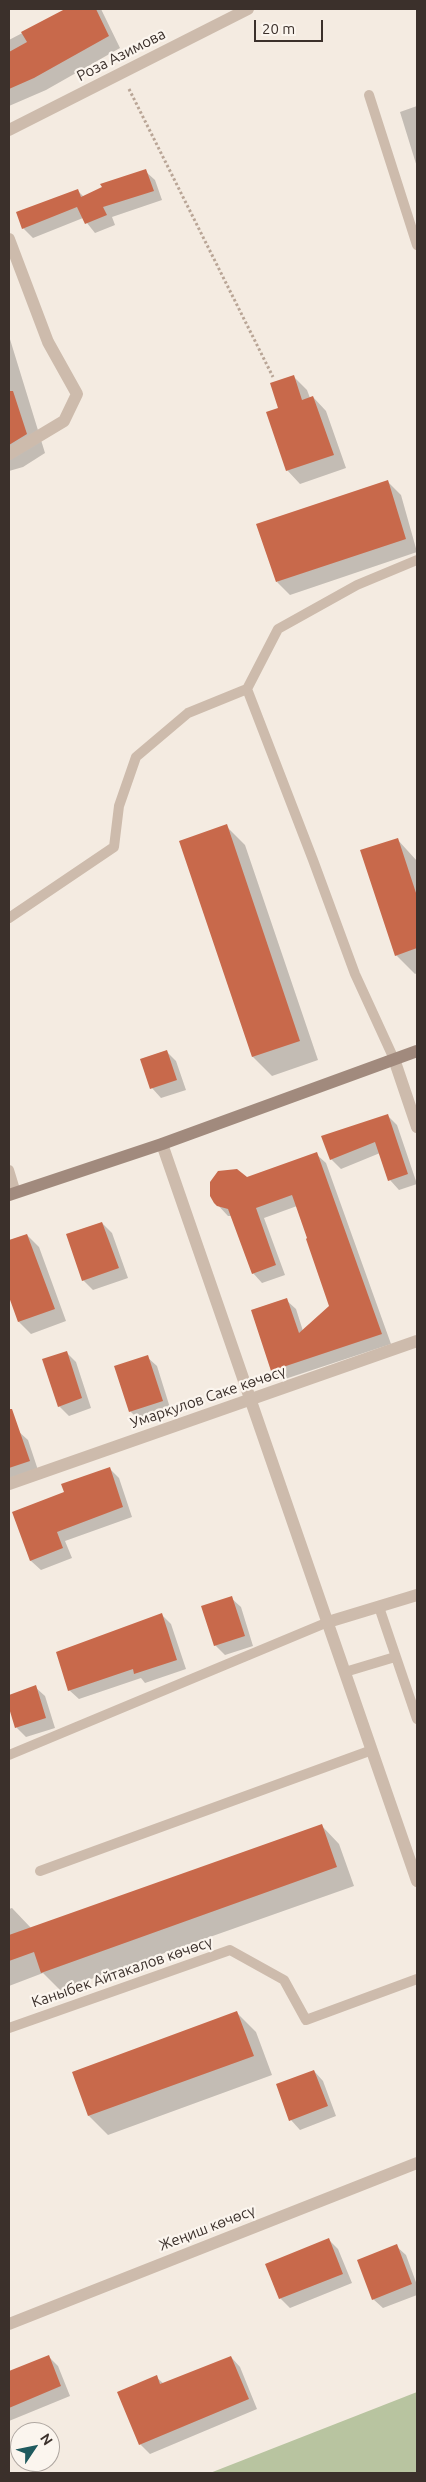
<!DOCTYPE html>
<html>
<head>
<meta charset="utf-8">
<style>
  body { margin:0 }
  #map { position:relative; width:426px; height:2482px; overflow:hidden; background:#f4ebe1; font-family:Ubuntu,sans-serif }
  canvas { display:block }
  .frame { position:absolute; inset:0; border:10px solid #3b302b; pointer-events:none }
  .north { position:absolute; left:10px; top:2422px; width:50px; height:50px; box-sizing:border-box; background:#fbf5ee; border:1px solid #aea6a0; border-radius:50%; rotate:56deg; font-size:14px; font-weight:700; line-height:20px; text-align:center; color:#3b302b }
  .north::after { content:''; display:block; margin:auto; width:18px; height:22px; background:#1f5a5e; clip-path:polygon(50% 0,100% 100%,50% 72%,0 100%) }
  .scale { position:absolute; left:254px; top:20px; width:69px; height:22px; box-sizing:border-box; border:2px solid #3b302b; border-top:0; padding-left:6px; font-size:15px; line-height:18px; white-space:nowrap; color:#3b302b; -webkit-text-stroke:4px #fbf5ee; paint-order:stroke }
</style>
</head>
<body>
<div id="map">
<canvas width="426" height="2482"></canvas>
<div class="frame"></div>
<div class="north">N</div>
<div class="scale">20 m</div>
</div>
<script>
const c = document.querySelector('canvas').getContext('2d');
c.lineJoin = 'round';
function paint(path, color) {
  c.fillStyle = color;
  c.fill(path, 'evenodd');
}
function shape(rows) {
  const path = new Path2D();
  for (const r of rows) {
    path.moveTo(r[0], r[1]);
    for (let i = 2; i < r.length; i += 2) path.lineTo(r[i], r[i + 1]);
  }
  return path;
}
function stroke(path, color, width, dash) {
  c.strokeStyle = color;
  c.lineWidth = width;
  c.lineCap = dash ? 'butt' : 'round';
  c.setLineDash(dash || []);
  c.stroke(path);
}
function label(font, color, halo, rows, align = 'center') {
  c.font = font + ' Ubuntu,sans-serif';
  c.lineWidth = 4.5;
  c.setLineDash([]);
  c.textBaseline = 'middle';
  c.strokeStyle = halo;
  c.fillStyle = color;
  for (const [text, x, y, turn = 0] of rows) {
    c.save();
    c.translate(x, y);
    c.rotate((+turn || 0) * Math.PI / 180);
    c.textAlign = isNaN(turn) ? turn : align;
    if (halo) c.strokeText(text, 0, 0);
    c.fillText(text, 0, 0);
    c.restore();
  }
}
paint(shape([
  [417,2392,417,2473,210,2473]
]), '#b8c4a0');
paint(shape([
  [68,9,101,9,120,48,46,90,9,106,9,40],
  [417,106,417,167,400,112],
  [145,171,155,180,162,200,112,217,115,225,95,233,83,218,33,238,23,228,78,191,84,197],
  [9,336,45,453,23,467,9,471],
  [294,377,307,390,310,398,313,397,326,411,346,468,300,484,287,470,279,408],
  [387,481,401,495,417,552,290,595,277,582],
  [226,826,245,845,318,1060,272,1076,253,1057,180,841],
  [397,839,417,861,417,973,415,974,396,955],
  [166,1051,176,1061,186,1090,161,1098,152,1088],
  [387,1115,397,1125,417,1184,399,1190,390,1180,380,1153,341,1169,331,1159],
  [316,1154,326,1163,391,1344,282,1380,272,1371,253,1311,286,1300,296,1309,303,1331,330,1307,297,1206,264,1218,285,1275,262,1283,253,1273,232,1216,228,1216,215,1202,247,1178],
  [102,1223,112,1233,128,1278,93,1290,83,1280],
  [27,1235,39,1247,66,1321,31,1334,19,1322,9,1293,9,1242],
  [66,1352,76,1362,91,1408,69,1416,59,1406],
  [147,1357,157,1366,171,1411,140,1421,130,1411],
  [18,1431,28,1440,38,1470,9,1481,9,1434],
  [110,1469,119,1478,132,1517,65,1541,72,1558,41,1570,31,1561,13,1513,66,1493],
  [231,1598,241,1607,253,1646,225,1655,215,1645],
  [162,1615,171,1624,186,1669,145,1683,141,1678,79,1699,69,1690],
  [35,1687,45,1696,55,1728,26,1737,17,1728,9,1704,9,1696],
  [321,1825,339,1844,354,1886,60,1990,43,1973,9,1986,9,1909,12,1908,31,1928],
  [237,2013,256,2032,272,2075,108,2135,89,2116,74,2072],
  [314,2071,323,2081,336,2116,300,2130,291,2120],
  [329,2240,338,2249,352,2283,290,2308,280,2298],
  [396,2246,406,2255,417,2285,417,2295,383,2308,373,2299],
  [48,2356,58,2366,70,2396,9,2421,9,2373],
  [231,2357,240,2367,257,2409,150,2454,140,2444,156,2377,164,2384]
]), '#0003');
paint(shape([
  [65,9,96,9,109,36,34,78,9,89,9,52,27,42,21,32],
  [146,169,154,191,103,207,107,215,85,224,77,207,22,229,16,212,78,189,81,197,102,187,100,184],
  [294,375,302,400,313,396,334,455,286,471,266,412,278,408,270,383],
  [9,391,13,391,27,434,9,445],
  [388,480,406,539,276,582,256,524],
  [227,824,300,1041,252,1057,179,841],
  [398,838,417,896,417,948,395,956,360,850],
  [167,1050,177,1080,150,1089,140,1059],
  [388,1114,408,1174,388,1181,375,1142,330,1160,321,1136],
  [317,1152,382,1334,271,1371,251,1310,287,1298,299,1333,329,1306,306,1239,307,1238,292,1195,256,1208,276,1265,252,1274,228,1209,217,1206,214,1203,210,1196,210,1182,218,1171,237,1169,247,1177],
  [102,1222,119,1268,82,1281,66,1234],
  [27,1234,55,1309,18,1322,9,1297,9,1240],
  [67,1351,82,1398,58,1407,42,1359],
  [148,1355,163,1401,129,1412,114,1366],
  [9,1409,12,1409,30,1461,9,1468],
  [110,1467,123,1507,57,1532,63,1548,30,1561,12,1512,64,1492,61,1484],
  [232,1596,245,1636,214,1646,201,1606],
  [162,1613,177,1660,134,1674,133,1669,68,1691,56,1652],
  [36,1685,46,1718,15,1728,9,1708,9,1695],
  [322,1824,337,1867,41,1973,34,1952,9,1961,9,1935],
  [237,2011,254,2056,88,2116,72,2072],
  [314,2070,328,2106,289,2121,276,2084],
  [329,2238,343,2274,279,2299,265,2264],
  [397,2244,412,2284,372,2300,357,2260],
  [49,2355,61,2386,9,2408,9,2371],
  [231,2356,249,2399,139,2445,117,2392,157,2375,160,2384]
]), '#c8694b');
stroke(shape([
  [129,89,273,377]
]), '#b9a596', 3, [2.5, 2.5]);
stroke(shape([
  [369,95,417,245],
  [247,689,278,629,357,585,417,560],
  [9,918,114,847,119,806,136,757,188,713,247,689,313,860,355,974,394,1059],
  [9,1170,16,1193],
  [379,1607,417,1719],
  [345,1672,395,1657],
  [9,1755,328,1622],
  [40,1871,372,1750],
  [9,2028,230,1950,284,1980,306,2020,417,1979]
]), '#cdbbac', 10);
stroke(shape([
  [9,130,248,9],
  [9,239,48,342,77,394,64,421,9,454],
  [394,1059,417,1127],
  [162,1144,417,1881],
  [9,1484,417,1341],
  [328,1622,417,1595],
  [9,2324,417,2163]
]), '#cdbbac', 12);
stroke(shape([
  [9,1195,162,1144,417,1051]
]), '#a18a7d', 12);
label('15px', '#3b302b', '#fbf5ee', [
  ["Роза Азимова",121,55,-27],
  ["Умаркулов Саке көчөсү",208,1397,-19],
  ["Каныбек Айтакалов көчөсү",122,1972,-19],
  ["Жеңиш көчөсү",207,2228,-21]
]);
</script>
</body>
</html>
